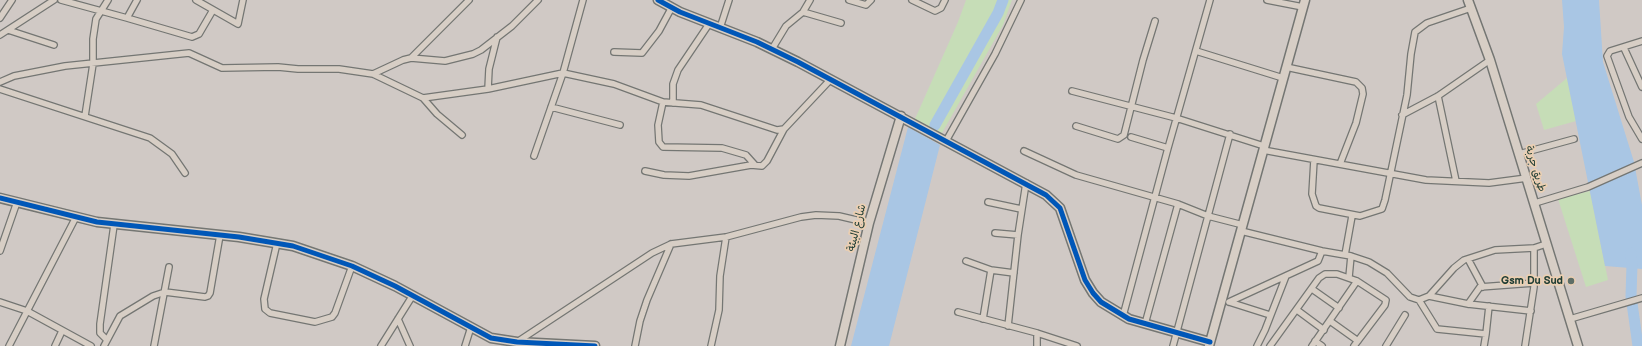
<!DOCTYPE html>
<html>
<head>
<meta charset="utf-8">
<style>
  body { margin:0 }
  canvas { display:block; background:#d0c9c5 }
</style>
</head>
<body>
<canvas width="1642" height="346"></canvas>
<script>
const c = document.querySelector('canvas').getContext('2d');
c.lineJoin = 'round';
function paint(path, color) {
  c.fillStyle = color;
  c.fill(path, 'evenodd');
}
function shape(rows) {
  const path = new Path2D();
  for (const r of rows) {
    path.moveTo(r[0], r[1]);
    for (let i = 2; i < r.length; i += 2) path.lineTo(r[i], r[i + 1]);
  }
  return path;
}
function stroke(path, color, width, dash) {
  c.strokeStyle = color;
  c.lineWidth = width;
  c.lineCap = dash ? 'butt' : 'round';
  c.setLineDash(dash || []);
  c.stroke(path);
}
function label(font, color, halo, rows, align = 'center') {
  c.font = font + ' "Balsamiq Sans","Playpen Sans Arabic",sans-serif';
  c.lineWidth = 3.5;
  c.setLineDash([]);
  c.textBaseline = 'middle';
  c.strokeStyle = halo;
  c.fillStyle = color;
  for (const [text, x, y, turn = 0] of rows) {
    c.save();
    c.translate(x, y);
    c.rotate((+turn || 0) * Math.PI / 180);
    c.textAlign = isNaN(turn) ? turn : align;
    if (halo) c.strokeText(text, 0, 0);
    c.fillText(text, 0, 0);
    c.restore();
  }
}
paint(shape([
  [966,0,1012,0,1003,25,942,133,915,119,958,22],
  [1567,78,1576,121,1544,130,1536,104],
  [1590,191,1608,280,1586,287,1558,199]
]), '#c6ddb7');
paint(shape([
  [1562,0,1599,0,1603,62,1634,162,1642,205,1642,269,1605,266,1562,54,1564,27],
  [908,127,940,145,889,346,851,346]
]), '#a9c6e4');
stroke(shape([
  [935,125,998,13,1003,0],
  [1631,253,1632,265,1631,296,1638,346]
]), '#a9c6e4', 11);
const street = shape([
  [61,0,127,18,137,0],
  [196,0,238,24,243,0],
  [849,0,866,5,871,0],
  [912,0,935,11,941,8,945,0],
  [1267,0,1303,7],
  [803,12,841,23],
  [0,18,12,0],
  [127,18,192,37,199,34,213,10],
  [720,28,729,0],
  [8,30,54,45],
  [0,35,54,0],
  [1642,41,1610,51,1607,56,1629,117,1642,139],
  [1624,48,1642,87],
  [772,49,786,26,803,12,810,0],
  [1196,51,1283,78],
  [614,52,642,53,659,31,672,7],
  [411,58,469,0],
  [1286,67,1356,82,1362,88,1363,94,1356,123,1340,164],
  [373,74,403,60,411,58,445,61,473,54,481,50,512,26,538,0],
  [0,82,14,76,65,66,189,53,222,68,278,67,298,69,339,69,373,74,423,98,437,114,462,135],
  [0,89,150,138,172,154,185,173],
  [488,89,489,69,497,37],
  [1072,91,1176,118,1264,146],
  [1438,96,1456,181],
  [423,98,488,89,563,73,614,84,663,102,701,105,777,130,784,129,831,79],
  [663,102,658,125,659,142,663,147,722,148,746,155,755,165],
  [673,103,673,84,678,70,709,24],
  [551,107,620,125],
  [1402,115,1438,96,1490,60],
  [85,116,93,64,93,39,96,19,108,0],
  [1076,126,1118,139,1124,135,1143,60,1155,21],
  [1131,137,1168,148],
  [946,141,995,54,1021,0],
  [1263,150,1426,180,1489,183,1527,178],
  [1024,151,1076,175,1178,204,1208,216,1243,225],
  [1519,154,1574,139],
  [534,156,563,73,583,0],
  [1314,160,1312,194,1316,206,1319,208,1360,216,1382,209,1385,200,1407,95,1411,54,1415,32,1427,23,1471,8],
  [645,171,664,175,689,176,751,165,762,166,767,161,784,129],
  [988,202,1021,209],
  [1535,203,1588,187,1642,163],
  [1241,231,1322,251,1351,256,1369,262,1387,273,1410,297,1419,300,1429,296,1454,268,1464,260,1495,250,1534,248],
  [995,233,1018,235],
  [277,243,264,299,265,309,270,313,315,322,332,317,335,313,352,266],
  [0,251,17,202],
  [1345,255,1352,216],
  [1468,259,1483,287],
  [966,261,991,270,1014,273],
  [1349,277,1351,256],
  [1312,289,1339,308],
  [1429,296,1468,304,1531,311],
  [1419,300,1437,329,1486,334,1489,306],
  [0,302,27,311,91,346],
  [1229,302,1318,261,1322,251],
  [1229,302,1270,315],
  [1468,304,1480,287,1534,283],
  [1297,310,1324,330],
  [958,312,1037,333,1077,346],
  [1123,316,1168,148,1210,0],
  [398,319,410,346],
  [983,319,991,270],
  [1570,319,1642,298],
  [1330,321,1358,341],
  [1145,324,1178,204],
  [1008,326,1018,235,1026,183],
  [107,340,100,333,100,324,114,225],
  [1315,341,1322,346],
  [517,342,652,253,671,244,726,237,801,217,816,215,839,216,869,223],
  [9,346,76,217],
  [55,346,62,331],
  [104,346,120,316,153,296,165,292,205,297,208,296,210,293,220,235],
  [154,346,169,267],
  [381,346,413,295],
  [465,346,471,327],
  [635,346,640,321,647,300,671,244],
  [711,346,719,310,720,276,726,237],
  [1037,346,1037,333],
  [1173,346,1230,134],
  [1257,346,1265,330,1286,276],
  [1270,346,1319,278,1325,274,1337,274,1357,281,1386,300,1385,305,1354,346],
  [1312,346,1357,281],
  [1386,346,1405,315],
  [1484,346,1486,334],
  [1525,346,1534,287,1534,248,1546,244]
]);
const secondary = shape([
  [658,0,680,12,757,42,798,62,1046,195,1060,208,1085,280,1093,293,1101,302,1129,319,1210,342],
  [1468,0,1490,60,1578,346],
  [0,198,97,222,239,237,293,246,352,266,395,286,491,338,517,342,595,346],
  [840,346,869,223,901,116],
  [1209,346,1305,0]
]);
stroke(street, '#747673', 8);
stroke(secondary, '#747673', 11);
stroke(street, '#d7cec5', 5.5);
stroke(secondary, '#d7cec5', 8);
stroke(shape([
  [658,0,680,12,757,42,798,62,1046,195,1060,208,1085,280,1093,293,1101,302,1129,319,1210,342],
  [0,198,97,222,239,237,293,246,352,266,395,286,491,338,517,342,595,346]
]), '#0057b8', 5);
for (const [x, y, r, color] of [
  [1571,281,4,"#5d6e67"]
]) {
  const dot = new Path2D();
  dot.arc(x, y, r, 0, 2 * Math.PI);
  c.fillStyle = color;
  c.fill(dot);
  stroke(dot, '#ebcfb2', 1.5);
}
label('11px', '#1f3d34', '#ebcfb2', [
  ["طريق جربة",1535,169,73],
  ["شارع البيئة",857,228,-76]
]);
label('bold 11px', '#1f3d34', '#ebcfb2', [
  ["Gsm Du Sud",1563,281]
], 'right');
</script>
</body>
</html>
